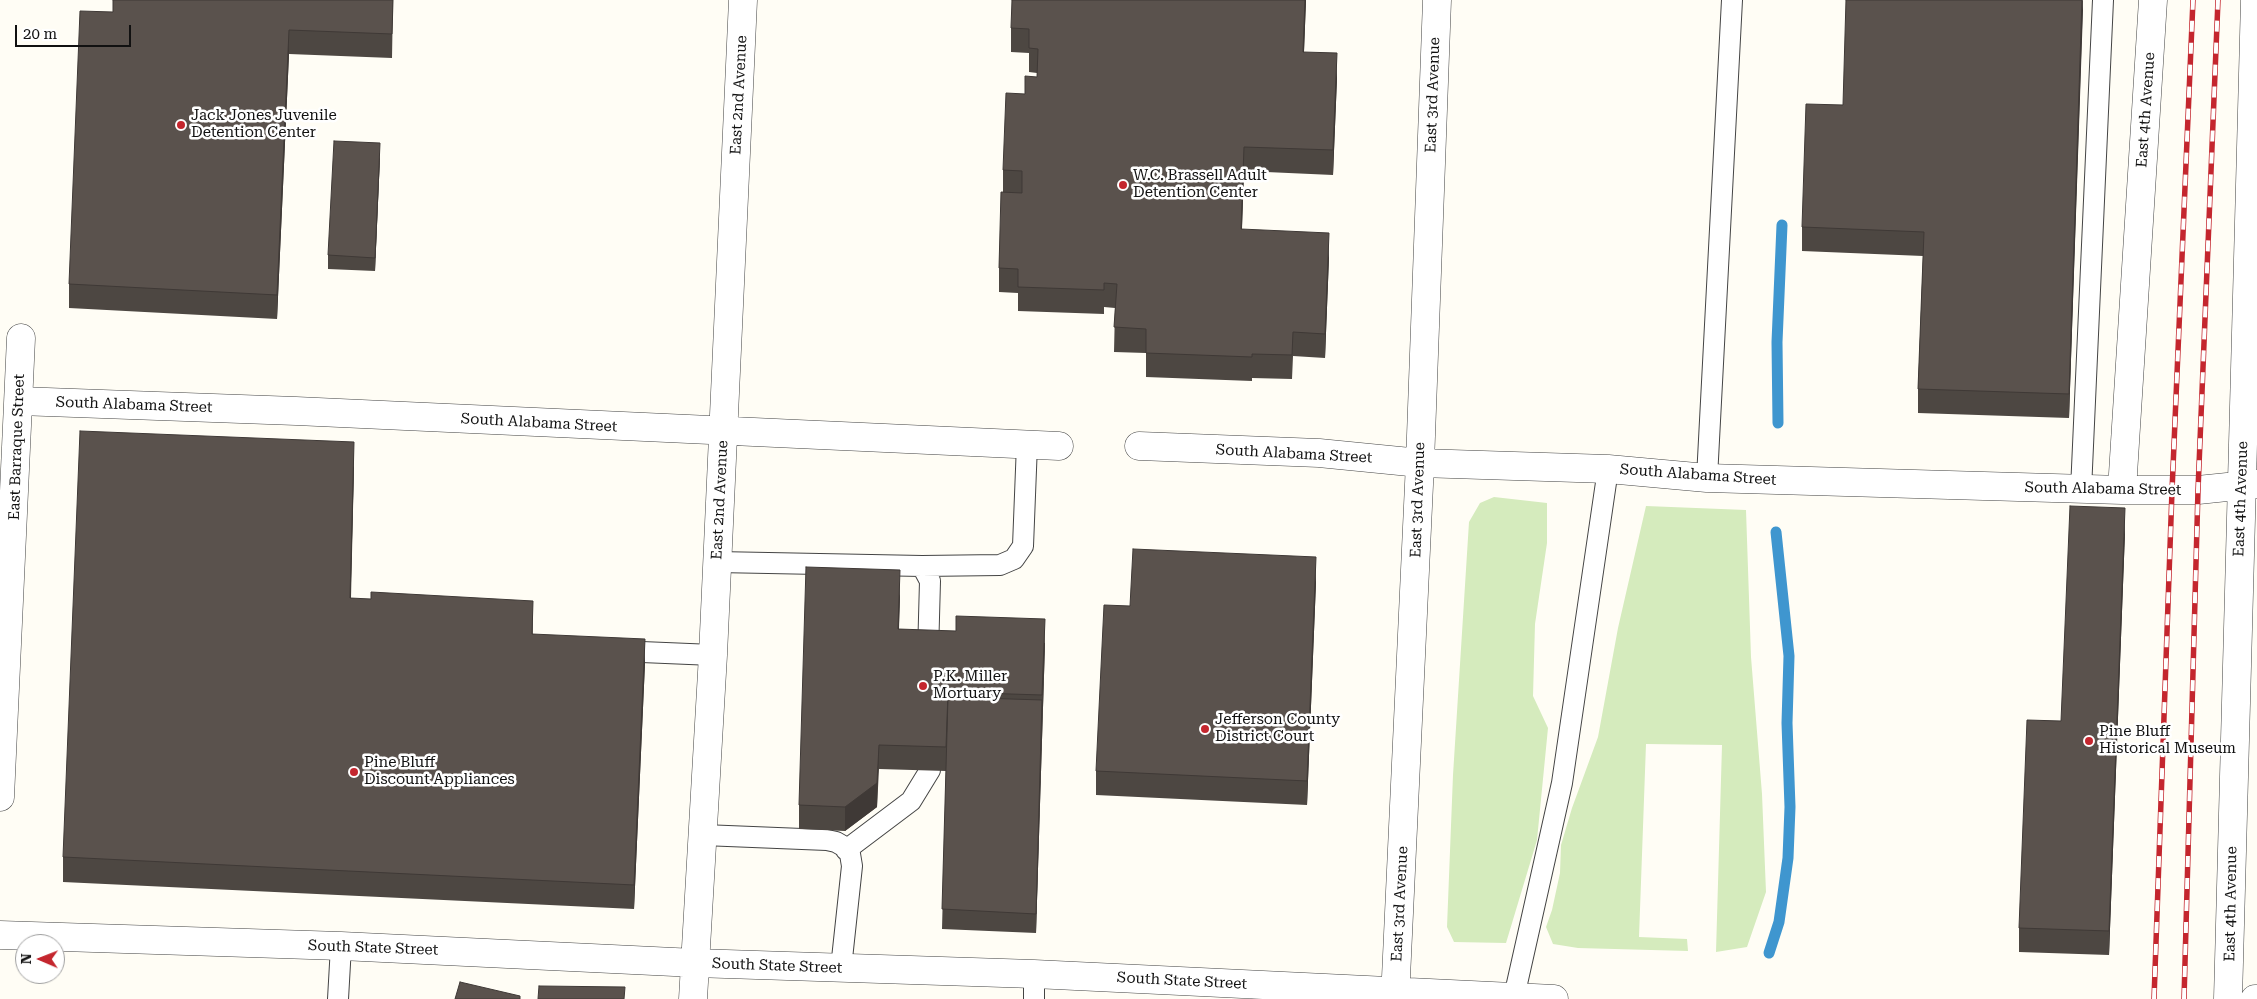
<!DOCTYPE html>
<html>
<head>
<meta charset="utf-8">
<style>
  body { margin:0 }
  #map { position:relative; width:2257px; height:999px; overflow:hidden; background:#fffdf5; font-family:"Roboto Serif",serif }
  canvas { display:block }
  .north { position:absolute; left:15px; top:934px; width:50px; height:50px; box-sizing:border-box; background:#fff; border:1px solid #a0a0a0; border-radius:50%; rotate:271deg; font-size:14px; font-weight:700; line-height:20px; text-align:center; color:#111 }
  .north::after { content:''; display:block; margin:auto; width:18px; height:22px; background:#c4262e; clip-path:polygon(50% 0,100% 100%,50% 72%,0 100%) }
  .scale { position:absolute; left:15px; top:25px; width:116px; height:22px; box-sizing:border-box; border:2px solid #111; border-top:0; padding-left:6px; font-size:15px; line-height:18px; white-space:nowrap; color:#111; -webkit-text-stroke:4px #fff; paint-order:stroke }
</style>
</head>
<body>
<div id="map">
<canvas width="2257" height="999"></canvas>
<div class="north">N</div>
<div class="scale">20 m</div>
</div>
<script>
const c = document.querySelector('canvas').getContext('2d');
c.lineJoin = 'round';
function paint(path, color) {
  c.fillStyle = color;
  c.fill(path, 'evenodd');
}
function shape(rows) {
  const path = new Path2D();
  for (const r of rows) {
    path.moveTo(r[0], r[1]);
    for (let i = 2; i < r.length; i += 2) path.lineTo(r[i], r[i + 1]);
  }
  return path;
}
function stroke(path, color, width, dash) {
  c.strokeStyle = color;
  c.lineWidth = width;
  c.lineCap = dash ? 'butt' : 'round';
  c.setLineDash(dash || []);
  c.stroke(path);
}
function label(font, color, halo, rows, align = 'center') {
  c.font = font + ' "Roboto Serif",serif';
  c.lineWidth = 5;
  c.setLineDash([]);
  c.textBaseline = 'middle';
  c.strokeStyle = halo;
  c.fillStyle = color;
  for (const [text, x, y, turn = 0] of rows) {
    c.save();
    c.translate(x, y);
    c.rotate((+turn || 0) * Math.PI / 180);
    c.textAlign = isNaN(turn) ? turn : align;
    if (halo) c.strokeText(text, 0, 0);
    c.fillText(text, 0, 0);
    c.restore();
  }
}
paint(shape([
  [1494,497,1547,503,1547,543,1535,624,1533,696,1548,728,1537,840,1506,943,1454,942,1447,927,1453,775,1469,522,1480,503],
  [1646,506,1746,510,1751,657,1762,794,1766,892,1747,947,1716,952,1722,745,1646,744,1639,937,1687,939,1688,951,1578,948,1553,944,1546,927,1552,910,1560,873,1561,845,1572,808,1598,737,1618,628]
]), '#d5ebbd');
stroke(shape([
  [1778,423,1777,342,1782,225],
  [1769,953,1779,922,1788,858,1790,807,1787,723,1789,656,1776,532]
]), '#3f96cf', 11);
const service = shape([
  [1707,478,1732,0],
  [2081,490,2103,0],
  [717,562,922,566,930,581,928,654],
  [922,566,1000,565,1014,559,1023,546,1027,444],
  [618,651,713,655],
  [703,835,827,840,836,842,843,846,850,854,852,866,841,968],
  [846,850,911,801,930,770],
  [1514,997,1562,783,1608,469],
  [338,999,341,946],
  [1034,999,1034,974]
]);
const minor = shape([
  [19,401,296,411,1059,446],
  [1139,446,1319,453,1420,463,1608,469,1707,478,2122,490,2198,490,2257,484],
  [2122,490,2153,0],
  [0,797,21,338],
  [0,935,341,946,695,963,1034,974,1554,999],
  [693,999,713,655,743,0],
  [1395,999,1420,463,1437,0],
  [2228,999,2255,0],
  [2255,999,2257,999]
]);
stroke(service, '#444', 22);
stroke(minor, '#444', 29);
stroke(service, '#fff', 20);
stroke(minor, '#fff', 28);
const rail = shape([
  [2154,999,2172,491,2193,0],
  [2184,999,2198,490,2218,0]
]);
stroke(rail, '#c4262e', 5.5);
stroke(rail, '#fff', 4, [11]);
paint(shape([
  [393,0,392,58,289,54,277,319,69,308,69,284,113,12],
  [1306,0,1304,52,1337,78,1333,175,1244,171,1242,229,1329,257,1325,358,1293,356,1292,379,1252,378,1252,381,1146,377,1146,353,1114,352,1115,308,1104,307,1104,314,1018,311,1018,293,999,292,999,268,1003,192,1003,170,1025,94,1037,77,1037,73,1029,72,1029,53,1011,52,1011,28],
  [2083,0,2069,418,1918,413,1918,389,1923,256,1802,251,1802,227,1843,105],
  [380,157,375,271,328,269,328,255],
  [354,466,351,598,533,634,645,663,634,909,63,882,63,857],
  [2125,532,2109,955,2019,952,2019,928,2061,721],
  [1316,582,1307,805,1096,795,1096,771,1130,606],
  [900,594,899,629,1045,643,1036,933,942,929,946,771,879,769,877,807,845,831,799,829,799,805]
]), '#4d4742');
paint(shape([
  [1305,0,1306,0,1303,76,1303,52],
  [2082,0,2083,10,2069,418,2069,394],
  [289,30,289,54,277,319,277,295],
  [1337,53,1337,78,1333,175,1333,150],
  [380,143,380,157,375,271,375,258],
  [1244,147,1244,171,1241,253,1241,229],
  [1329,233,1329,257,1325,358,1325,334],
  [354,442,354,466,350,622,350,598],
  [2125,508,2125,532,2109,955,2109,931],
  [1316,557,1316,582,1307,805,1307,781],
  [900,570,900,594,898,653,898,629],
  [533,601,533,625,532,658,532,634],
  [1045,619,1045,643,1036,933,1036,914],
  [645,639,645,663,634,909,634,885],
  [879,745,877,807,845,831,845,807]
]), '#3f3936');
const building = shape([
  [113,0,393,0,392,34,289,30,277,295,69,284,80,11,113,12,113,0],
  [1012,0,1305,0,1303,52,1337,53,1333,150,1244,147,1241,229,1329,233,1325,334,1293,332,1292,355,1252,354,1252,357,1146,353,1146,329,1114,327,1117,284,1104,283,1104,290,1018,287,1018,269,999,268,1001,192,1022,193,1022,171,1003,170,1006,93,1025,94,1025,76,1037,77,1038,49,1029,48,1029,29,1011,28,1012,0],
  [1846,0,2082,0,2069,394,1918,389,1924,232,1802,227,1806,104,1843,105,1846,0],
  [334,141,380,143,375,258,328,255,334,141],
  [80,431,354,442,350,598,371,599,371,592,533,601,532,634,645,639,634,885,63,857,80,431],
  [2070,506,2125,508,2109,931,2019,928,2027,720,2061,721,2070,506],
  [1133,549,1316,557,1307,781,1096,771,1104,605,1130,606,1133,549],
  [806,567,900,570,898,629,956,631,956,616,1045,619,1042,695,948,692,946,747,879,745,877,783,845,807,799,805,806,567],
  [948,697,1042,700,1036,914,942,909,948,697],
  [460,982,520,996,520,999,455,999,460,982],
  [539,986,625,987,624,999,538,999,539,986]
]);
paint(building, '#5a524d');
stroke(building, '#3f3936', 1);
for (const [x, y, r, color] of [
  [181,125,5,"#c4262e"],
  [1123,185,5,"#c4262e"],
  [923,686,5,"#c4262e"],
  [1205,729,5,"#c4262e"],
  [2089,741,5,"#c4262e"],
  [354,772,5,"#c4262e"]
]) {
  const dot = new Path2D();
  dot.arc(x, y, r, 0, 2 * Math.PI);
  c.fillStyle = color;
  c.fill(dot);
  stroke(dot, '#fff', 2);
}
label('15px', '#111', '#fff', [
  ["East 2nd Avenue",739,95,-87],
  ["East 3rd Avenue",1433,95,-88],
  ["East 4th Avenue",2146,110,-86],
  ["South Alabama Street",134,405,2],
  ["South Alabama Street",539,423,3],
  ["East Barraque Street",17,447,-88],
  ["South Alabama Street",1294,454,3],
  ["South Alabama Street",1698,475,4],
  ["South Alabama Street",2103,489,1],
  ["East 4th Avenue",2241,499,-88],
  ["East 2nd Avenue",720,500,-87],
  ["East 3rd Avenue",1418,500,-88],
  ["East 3rd Avenue",1400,904,-87],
  ["East 4th Avenue",2231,904,-89],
  ["South State Street",373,948,2],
  ["South State Street",777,966,2],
  ["South State Street",1182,981,3]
]);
label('15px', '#111', '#fff', [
  ["Jack Jones Juvenile",191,116],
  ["Detention Center",191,133],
  ["W.C. Brassell Adult",1133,176],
  ["Detention Center",1133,193],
  ["P.K. Miller",933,677],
  ["Mortuary",933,694],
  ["Jefferson County",1215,720],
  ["District Court",1215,737],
  ["Pine Bluff",2099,732],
  ["Historical Museum",2099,749],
  ["Pine Bluff",364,763],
  ["Discount Appliances",364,780]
], 'left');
</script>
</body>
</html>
